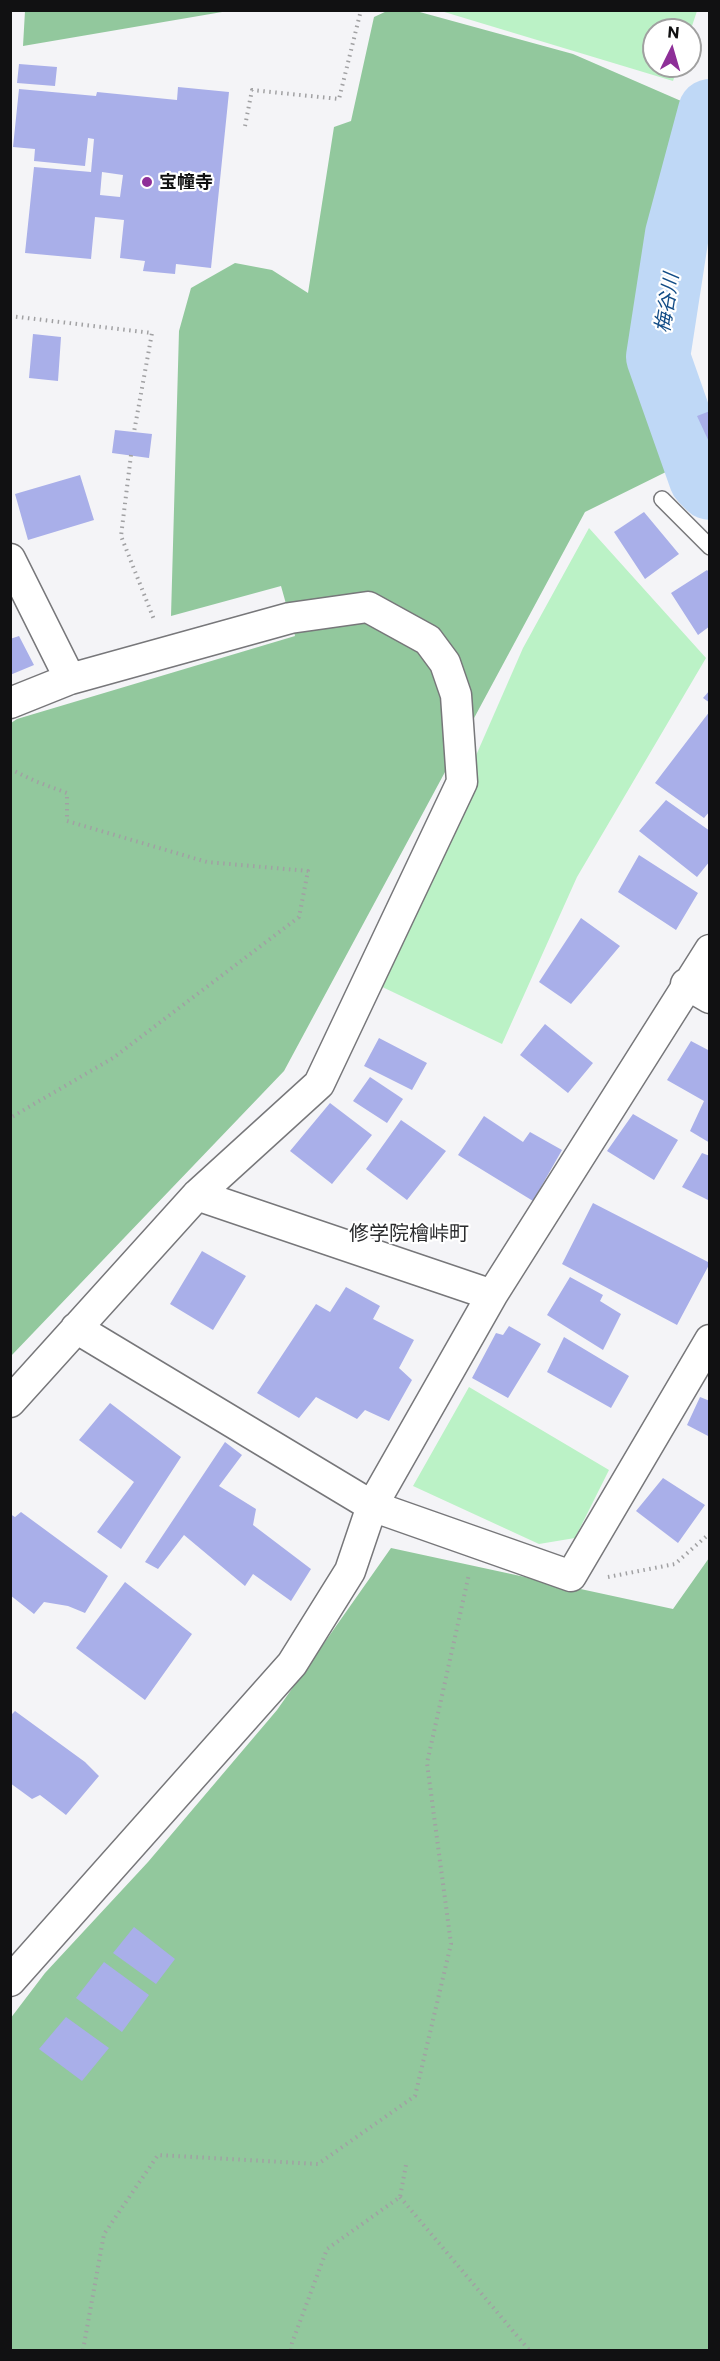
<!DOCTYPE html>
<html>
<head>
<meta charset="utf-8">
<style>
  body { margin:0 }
  #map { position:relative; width:720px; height:2361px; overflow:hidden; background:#f4f4f7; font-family:Commissioner,sans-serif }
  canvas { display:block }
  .frame { position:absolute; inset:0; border:12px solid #111112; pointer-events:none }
  .north { position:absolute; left:642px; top:18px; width:60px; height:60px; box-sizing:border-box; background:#fff; border:2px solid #a0a0a0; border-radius:50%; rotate:5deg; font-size:16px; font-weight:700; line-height:24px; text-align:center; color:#111112 }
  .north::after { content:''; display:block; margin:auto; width:21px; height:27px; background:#8e2f98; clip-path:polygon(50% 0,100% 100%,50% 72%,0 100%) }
</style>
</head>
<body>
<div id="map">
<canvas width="720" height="2361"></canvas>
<div class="frame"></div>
<div class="north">N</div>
</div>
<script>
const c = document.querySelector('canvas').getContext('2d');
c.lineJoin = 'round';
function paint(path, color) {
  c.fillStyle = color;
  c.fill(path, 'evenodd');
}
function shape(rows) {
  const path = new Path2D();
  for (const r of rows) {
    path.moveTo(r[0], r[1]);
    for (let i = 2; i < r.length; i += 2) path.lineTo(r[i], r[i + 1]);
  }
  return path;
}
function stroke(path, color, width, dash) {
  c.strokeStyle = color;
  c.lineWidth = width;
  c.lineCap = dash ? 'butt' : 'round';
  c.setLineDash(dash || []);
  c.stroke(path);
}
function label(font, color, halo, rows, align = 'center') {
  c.font = font + ' Commissioner,"Noto Sans JP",sans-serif';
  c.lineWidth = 4.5;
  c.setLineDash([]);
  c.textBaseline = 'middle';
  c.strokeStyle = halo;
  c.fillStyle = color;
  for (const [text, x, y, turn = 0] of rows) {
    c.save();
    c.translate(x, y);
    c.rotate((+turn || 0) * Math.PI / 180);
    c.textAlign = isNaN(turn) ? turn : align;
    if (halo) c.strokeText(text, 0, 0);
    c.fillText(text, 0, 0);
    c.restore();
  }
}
paint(shape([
  [441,11,697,11,690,32,654,30,654,66,678,66,673,81],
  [589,528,706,658,577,877,502,1044,376,984,523,648],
  [469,1387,609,1470,575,1538,539,1544,413,1486]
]), '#bbf2c6');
paint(shape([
  [25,11,25,10,228,11,23,46],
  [387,11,416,11,573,54,688,104,640,357,672,469,585,512,284,1071,11,1356,11,723,17,719,295,636,281,586,171,616,179,331,191,288,235,263,272,270,308,293,334,127,351,121,374,17],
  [391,1548,673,1609,709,1558,709,2350,11,2350,10,2019,45,1973,148,1862,277,1710]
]), '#92c89d');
stroke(shape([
  [710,111,677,234,658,357,701,479,710,488]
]), '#bfd8f6', 64);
paint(shape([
  [19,64,57,67,55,86,17,83],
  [178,87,229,92,211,268,176,264,175,274,143,271,145,261,120,258,124,220,95,217,91,259,25,253,34,167,91,172,94,139,88,138,85,166,34,161,35,149,13,147,19,89,96,96,97,92,177,100],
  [102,172,123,175,120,197,100,195],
  [33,334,61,337,58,381,29,378],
  [710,411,710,444,697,416],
  [115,430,152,434,149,458,112,453],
  [80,475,94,520,28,540,15,494],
  [644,512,679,554,645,579,614,532],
  [707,570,710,573,710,626,698,635,671,593],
  [19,636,34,665,10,675,10,639],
  [710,690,710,703,703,698],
  [710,711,710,811,704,818,655,783],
  [666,800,710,831,710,861,697,877,639,831],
  [639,855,698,893,676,930,618,892],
  [581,918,620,946,571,1004,539,982],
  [545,1024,593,1063,568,1093,520,1055],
  [379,1038,427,1063,412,1090,364,1066],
  [691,1041,710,1051,710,1143,690,1131,704,1101,667,1080],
  [370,1077,403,1099,387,1123,353,1101],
  [330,1103,372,1135,332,1184,290,1151],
  [633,1114,678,1140,654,1180,607,1151],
  [484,1116,523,1142,530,1132,562,1150,533,1201,458,1155],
  [401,1120,446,1151,407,1200,366,1169],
  [702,1153,710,1156,710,1201,682,1187],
  [593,1203,710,1263,677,1325,562,1264],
  [202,1251,246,1276,213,1330,170,1304],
  [570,1277,603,1295,600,1301,621,1314,603,1350,547,1315],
  [346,1287,380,1306,373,1319,414,1340,399,1368,412,1380,389,1421,365,1410,357,1419,316,1397,299,1418,257,1393,316,1304,330,1312],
  [509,1326,541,1344,508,1398,472,1378,496,1333,503,1335],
  [564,1337,629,1376,611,1408,547,1372],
  [700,1397,710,1401,710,1437,687,1425],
  [110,1403,181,1457,121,1549,97,1532,134,1482,79,1440],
  [225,1442,242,1455,219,1486,256,1509,253,1525,311,1569,291,1601,253,1574,245,1586,184,1535,158,1569,145,1562],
  [663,1478,705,1505,678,1543,636,1511],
  [21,1512,108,1576,85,1613,68,1606,44,1602,34,1614,10,1595,10,1514,15,1517],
  [125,1582,192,1634,145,1700,76,1648],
  [15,1711,85,1762,99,1776,66,1815,40,1795,32,1799,10,1783,10,1716],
  [134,1927,175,1959,156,1984,113,1953],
  [104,1962,149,1995,122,2032,76,1998],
  [66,2017,109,2048,82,2081,39,2049]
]), '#a9afe9');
const lane = shape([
  [662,499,710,547]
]);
const street = shape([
  [10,559,70,679],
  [10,703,70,679,290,618,368,607,428,640,445,663,456,695,462,782,319,1084,197,1195,10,1402],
  [686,984,710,998],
  [197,1195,492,1295],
  [76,1328,372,1506,571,1576,710,1340],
  [10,1981,292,1664,350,1571,372,1506,492,1295,710,950]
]);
stroke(lane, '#77777a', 18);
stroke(street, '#77777a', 33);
stroke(shape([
  [245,126,252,90,339,99,361,10],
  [10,316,152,333,134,432],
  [131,455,121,536,155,622],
  [10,769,35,781,67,793,67,821,207,862,308,871,299,917,113,1058,10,1118],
  [608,1577,675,1564,710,1533],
  [400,2197,529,2350],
  [83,2350,104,2234,158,2155,318,2164,415,2096,451,1944,427,1763,469,1574],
  [291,2350,292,2343,327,2249,400,2197,406,2165]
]), '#a1a1a3', 4, [1.5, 4.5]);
stroke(lane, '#fff', 15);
stroke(street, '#fff', 30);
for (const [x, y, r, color] of [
  [147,182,6,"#8e2f98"]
]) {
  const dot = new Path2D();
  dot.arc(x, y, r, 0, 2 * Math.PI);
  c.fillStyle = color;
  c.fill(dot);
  stroke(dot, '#fff', 2);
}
label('bold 18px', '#111112', '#fff', [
  ["宝幢寺",159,182]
], 'left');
label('italic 20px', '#134d87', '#fff', [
  ["梅谷川",667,303,-81]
]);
label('20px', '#2b2c2e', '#fff', [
  ["修学院檜峠町",409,1233]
]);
</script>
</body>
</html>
